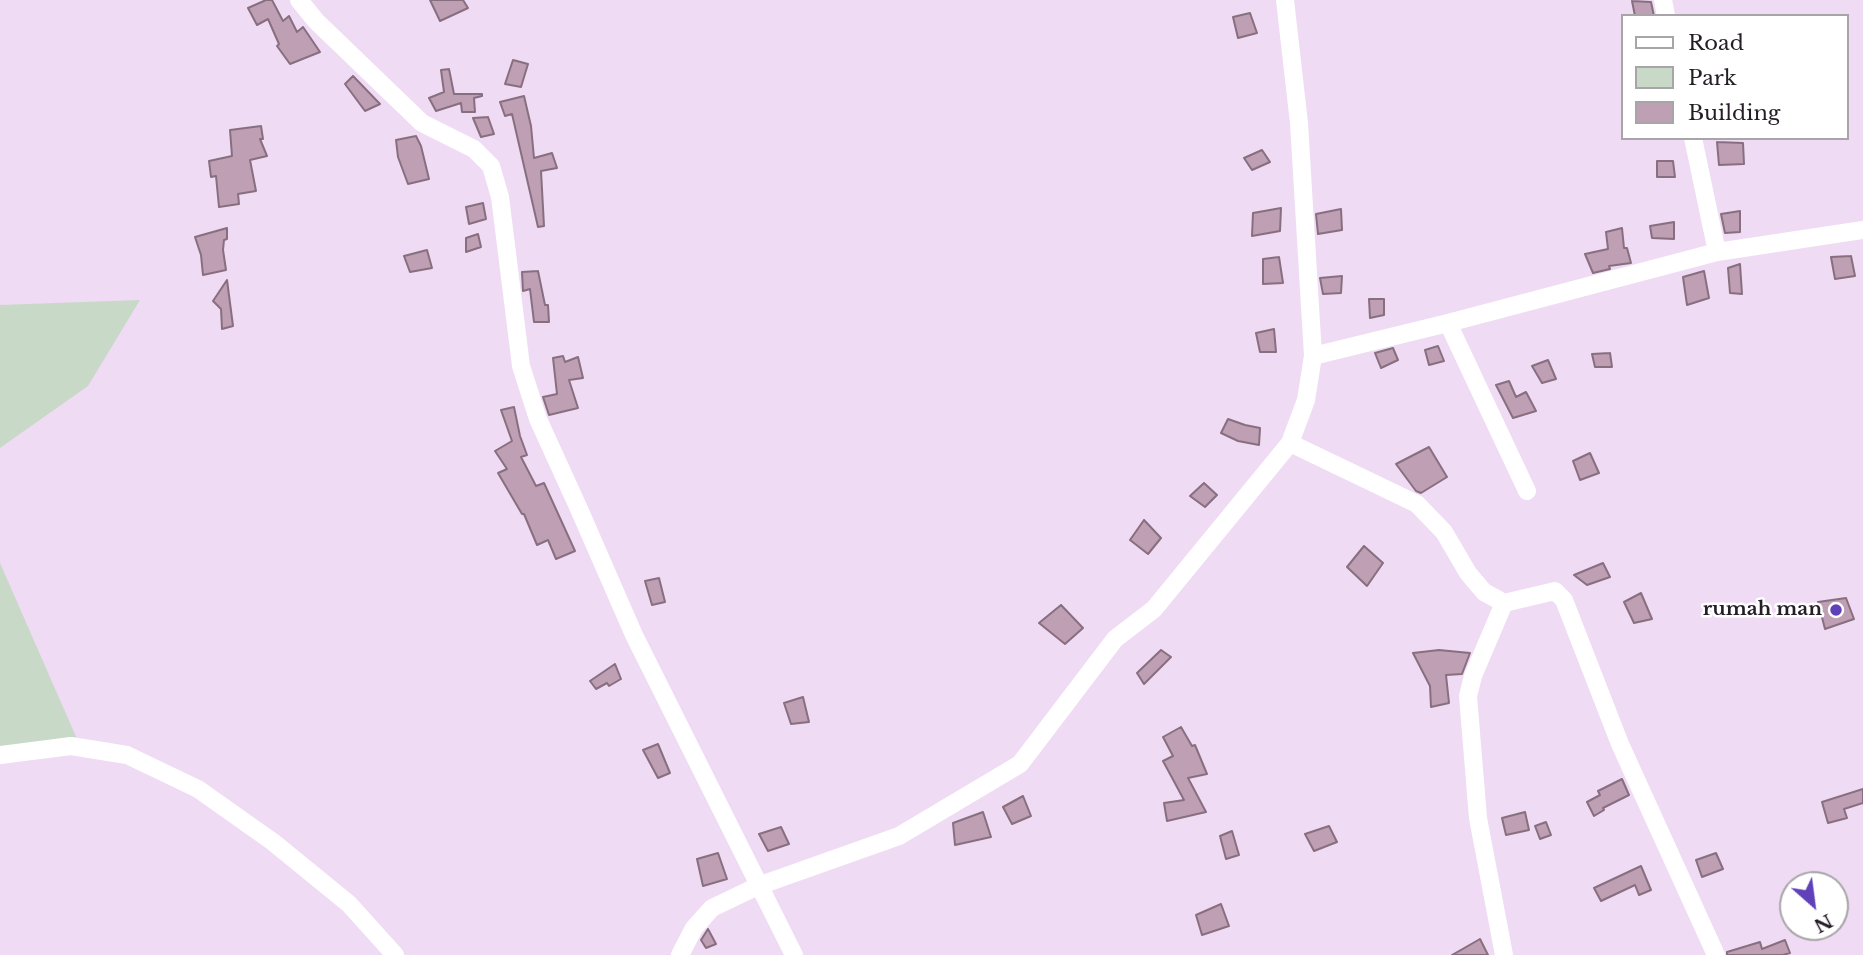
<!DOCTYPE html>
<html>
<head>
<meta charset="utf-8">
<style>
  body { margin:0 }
  #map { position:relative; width:1863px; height:955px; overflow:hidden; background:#efdbf3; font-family:"Libre Baskerville",serif }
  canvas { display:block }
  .legend { position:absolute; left:1621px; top:14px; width:228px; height:126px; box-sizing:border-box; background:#fff; border:2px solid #a8a5a8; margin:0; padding:9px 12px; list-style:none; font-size:21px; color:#251e26 }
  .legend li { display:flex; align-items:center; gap:14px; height:35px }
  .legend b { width:35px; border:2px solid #a8a5a8 }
  .north { position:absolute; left:1779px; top:871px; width:70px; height:70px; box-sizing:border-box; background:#fff; border:2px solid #a8a5a8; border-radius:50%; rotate:152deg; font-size:19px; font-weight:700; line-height:28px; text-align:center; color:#251e26 }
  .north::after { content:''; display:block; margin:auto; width:24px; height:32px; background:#6141b9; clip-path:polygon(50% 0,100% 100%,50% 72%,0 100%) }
</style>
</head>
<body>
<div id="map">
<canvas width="1863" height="955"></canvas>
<ul class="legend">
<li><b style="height:9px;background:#fff"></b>Road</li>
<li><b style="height:19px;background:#c9d9c8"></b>Park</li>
<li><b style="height:19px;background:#be9fb3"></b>Building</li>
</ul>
<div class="north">N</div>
</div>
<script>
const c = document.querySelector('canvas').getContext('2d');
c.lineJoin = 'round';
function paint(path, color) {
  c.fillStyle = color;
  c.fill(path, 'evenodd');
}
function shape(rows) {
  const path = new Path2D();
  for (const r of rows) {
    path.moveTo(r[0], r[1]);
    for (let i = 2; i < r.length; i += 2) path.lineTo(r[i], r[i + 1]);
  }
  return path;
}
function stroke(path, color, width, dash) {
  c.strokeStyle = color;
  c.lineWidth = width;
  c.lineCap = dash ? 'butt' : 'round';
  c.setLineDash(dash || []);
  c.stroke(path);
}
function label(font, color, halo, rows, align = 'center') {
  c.font = font + ' "Libre Baskerville",serif';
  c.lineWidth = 5;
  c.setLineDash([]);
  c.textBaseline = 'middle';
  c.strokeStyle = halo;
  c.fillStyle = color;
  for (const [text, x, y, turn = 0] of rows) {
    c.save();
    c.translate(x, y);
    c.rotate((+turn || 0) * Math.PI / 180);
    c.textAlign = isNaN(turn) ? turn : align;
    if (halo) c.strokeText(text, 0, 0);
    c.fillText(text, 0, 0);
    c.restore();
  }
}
paint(shape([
  [140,300,88,386,0,448,0,305],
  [0,563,81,748,0,749]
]), '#c9d9c8');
const building = shape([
  [266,0,272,0,283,21,289,16,297,32,303,27,320,52,290,64,277,46,279,44,268,19,257,25,248,8,266,0],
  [430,0,463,0,468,8,440,21,430,0],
  [1632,1,1651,2,1654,16,1635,16,1632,1],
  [1250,13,1257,33,1238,38,1233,17,1250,13],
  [513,60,528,64,521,87,505,84,513,60],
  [449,69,454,94,482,94,482,96,474,98,475,112,462,112,461,103,436,111,429,98,444,92,441,70,449,69],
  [353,76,380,104,365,111,345,84,353,76],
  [524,96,531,126,534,158,552,153,557,168,541,171,544,226,538,227,512,114,505,116,500,102,524,96],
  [488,117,494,134,481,137,473,118,488,117],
  [261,126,263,139,260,139,267,156,250,160,256,191,238,194,239,204,219,207,216,176,211,177,209,161,232,156,230,130,261,126],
  [416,136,421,146,429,179,408,184,398,157,396,140,416,136],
  [1717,142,1743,143,1744,164,1719,165,1717,142],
  [1262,150,1270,162,1252,170,1244,158,1262,150],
  [1657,161,1673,161,1675,177,1657,177,1657,161],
  [483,203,486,219,469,224,466,207,483,203],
  [1281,208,1280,231,1252,236,1253,213,1281,208],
  [1341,209,1342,230,1318,234,1316,214,1341,209],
  [1740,211,1740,232,1725,233,1721,214,1740,211],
  [1674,222,1674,239,1652,238,1650,226,1674,222],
  [227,228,227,239,224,240,223,250,226,270,203,275,201,255,195,237,227,228],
  [1622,228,1624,248,1627,248,1631,263,1609,266,1610,269,1593,273,1585,254,1608,249,1606,232,1622,228],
  [478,234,481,247,466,252,466,238,478,234],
  [427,250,432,268,410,272,404,256,427,250],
  [1851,256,1855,276,1835,279,1831,257,1851,256],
  [1279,257,1283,283,1263,284,1263,259,1279,257],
  [1740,264,1742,294,1730,293,1728,268,1740,264],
  [538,271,545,305,548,305,549,322,534,322,530,289,523,291,522,272,538,271],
  [1704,271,1709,298,1687,305,1683,277,1704,271],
  [1342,276,1341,293,1323,294,1320,278,1342,276],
  [227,280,233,326,222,329,221,309,213,301,227,280],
  [1369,299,1384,299,1384,315,1370,318,1369,299],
  [1274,329,1276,352,1260,352,1256,333,1274,329],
  [1438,346,1444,361,1429,365,1425,350,1438,346],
  [1393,348,1398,360,1381,368,1375,353,1393,348],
  [1610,353,1612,367,1595,367,1592,354,1610,353],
  [563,356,565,362,578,357,583,378,569,380,578,408,549,415,543,397,557,394,553,358,563,356],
  [1548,360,1556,379,1542,383,1532,366,1548,360],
  [1509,381,1516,397,1526,392,1536,411,1513,418,1496,385,1509,381],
  [514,407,520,436,527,455,521,457,536,486,544,483,575,551,556,559,548,540,537,545,524,514,522,514,498,473,507,469,495,451,512,441,501,410,514,407],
  [1228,419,1245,425,1260,428,1259,445,1238,441,1221,433,1228,419],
  [1429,447,1447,477,1421,493,1416,491,1396,464,1429,447],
  [1590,453,1599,473,1580,480,1573,461,1590,453],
  [1204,483,1217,495,1205,507,1190,496,1204,483],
  [1144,520,1161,538,1148,554,1130,540,1144,520],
  [1364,546,1383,563,1367,586,1347,567,1364,546],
  [1603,563,1610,577,1587,585,1574,575,1603,563],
  [659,578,665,602,652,605,645,581,659,578],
  [1641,593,1652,619,1634,623,1624,602,1641,593],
  [1846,598,1854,619,1825,629,1818,602,1846,598],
  [1061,605,1083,628,1065,644,1039,623,1061,605],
  [1161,650,1171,657,1144,684,1137,673,1161,650],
  [1439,650,1470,653,1462,674,1446,675,1449,703,1431,707,1430,686,1413,653,1439,650],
  [615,664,621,679,609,686,607,683,596,689,590,681,615,664],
  [803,697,809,722,791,724,784,703,803,697],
  [1181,727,1192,746,1195,745,1207,774,1188,778,1206,812,1167,821,1164,803,1184,800,1163,761,1173,756,1163,737,1181,727],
  [658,744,670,773,658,778,643,750,658,744],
  [1622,779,1629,795,1603,808,1604,810,1594,816,1587,802,1600,795,1598,791,1622,779],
  [1863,789,1863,803,1844,809,1847,818,1828,823,1822,802,1863,789],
  [1023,796,1031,816,1012,824,1003,807,1023,796],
  [983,812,991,837,955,845,953,823,983,812],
  [1525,812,1529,830,1506,835,1502,818,1525,812],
  [1546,822,1551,835,1540,839,1535,826,1546,822],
  [1329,826,1337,842,1314,851,1305,834,1329,826],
  [781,827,789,844,768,851,759,834,781,827],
  [1232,831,1239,855,1226,859,1220,836,1232,831],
  [718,853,727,879,703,886,697,859,718,853],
  [1716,853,1723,869,1702,877,1696,860,1716,853],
  [1641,866,1651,890,1639,895,1635,885,1601,901,1594,888,1641,866],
  [1221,904,1229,926,1202,935,1196,915,1221,904],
  [708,929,716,944,706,948,701,940,708,929],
  [1480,939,1488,955,1452,955,1480,939],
  [1785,940,1790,953,1783,955,1727,955,1727,952,1760,942,1762,949,1785,940]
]);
paint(building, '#be9fb3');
stroke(building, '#886f80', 2);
stroke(shape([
  [299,0,316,21,422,123,474,149,491,166,500,197,521,366,538,419,579,509,634,635,794,955],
  [1285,0,1299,123,1313,356,1448,323,1717,252,1863,230],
  [1663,0,1666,16],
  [1693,138,1717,252],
  [1448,323,1527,491],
  [1290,443,1417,504,1444,532,1468,573,1484,592,1504,603,1555,591,1564,600,1620,744,1716,955],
  [1504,603,1473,676,1468,696,1478,818,1504,955],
  [0,755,71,746,127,755,198,789,273,842,349,904,395,955],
  [680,955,694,928,712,908,758,886,899,836,1020,764,1115,639,1154,609,1290,443,1306,400,1313,356]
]), '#fff', 18);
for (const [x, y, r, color] of [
  [1836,610,7,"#6141b9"]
]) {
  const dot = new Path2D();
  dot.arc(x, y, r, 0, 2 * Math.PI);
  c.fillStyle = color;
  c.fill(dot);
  stroke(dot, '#fff', 2.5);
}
label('bold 19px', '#251e26', '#fff', [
  ["rumah man",1822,610]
], 'right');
</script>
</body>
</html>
